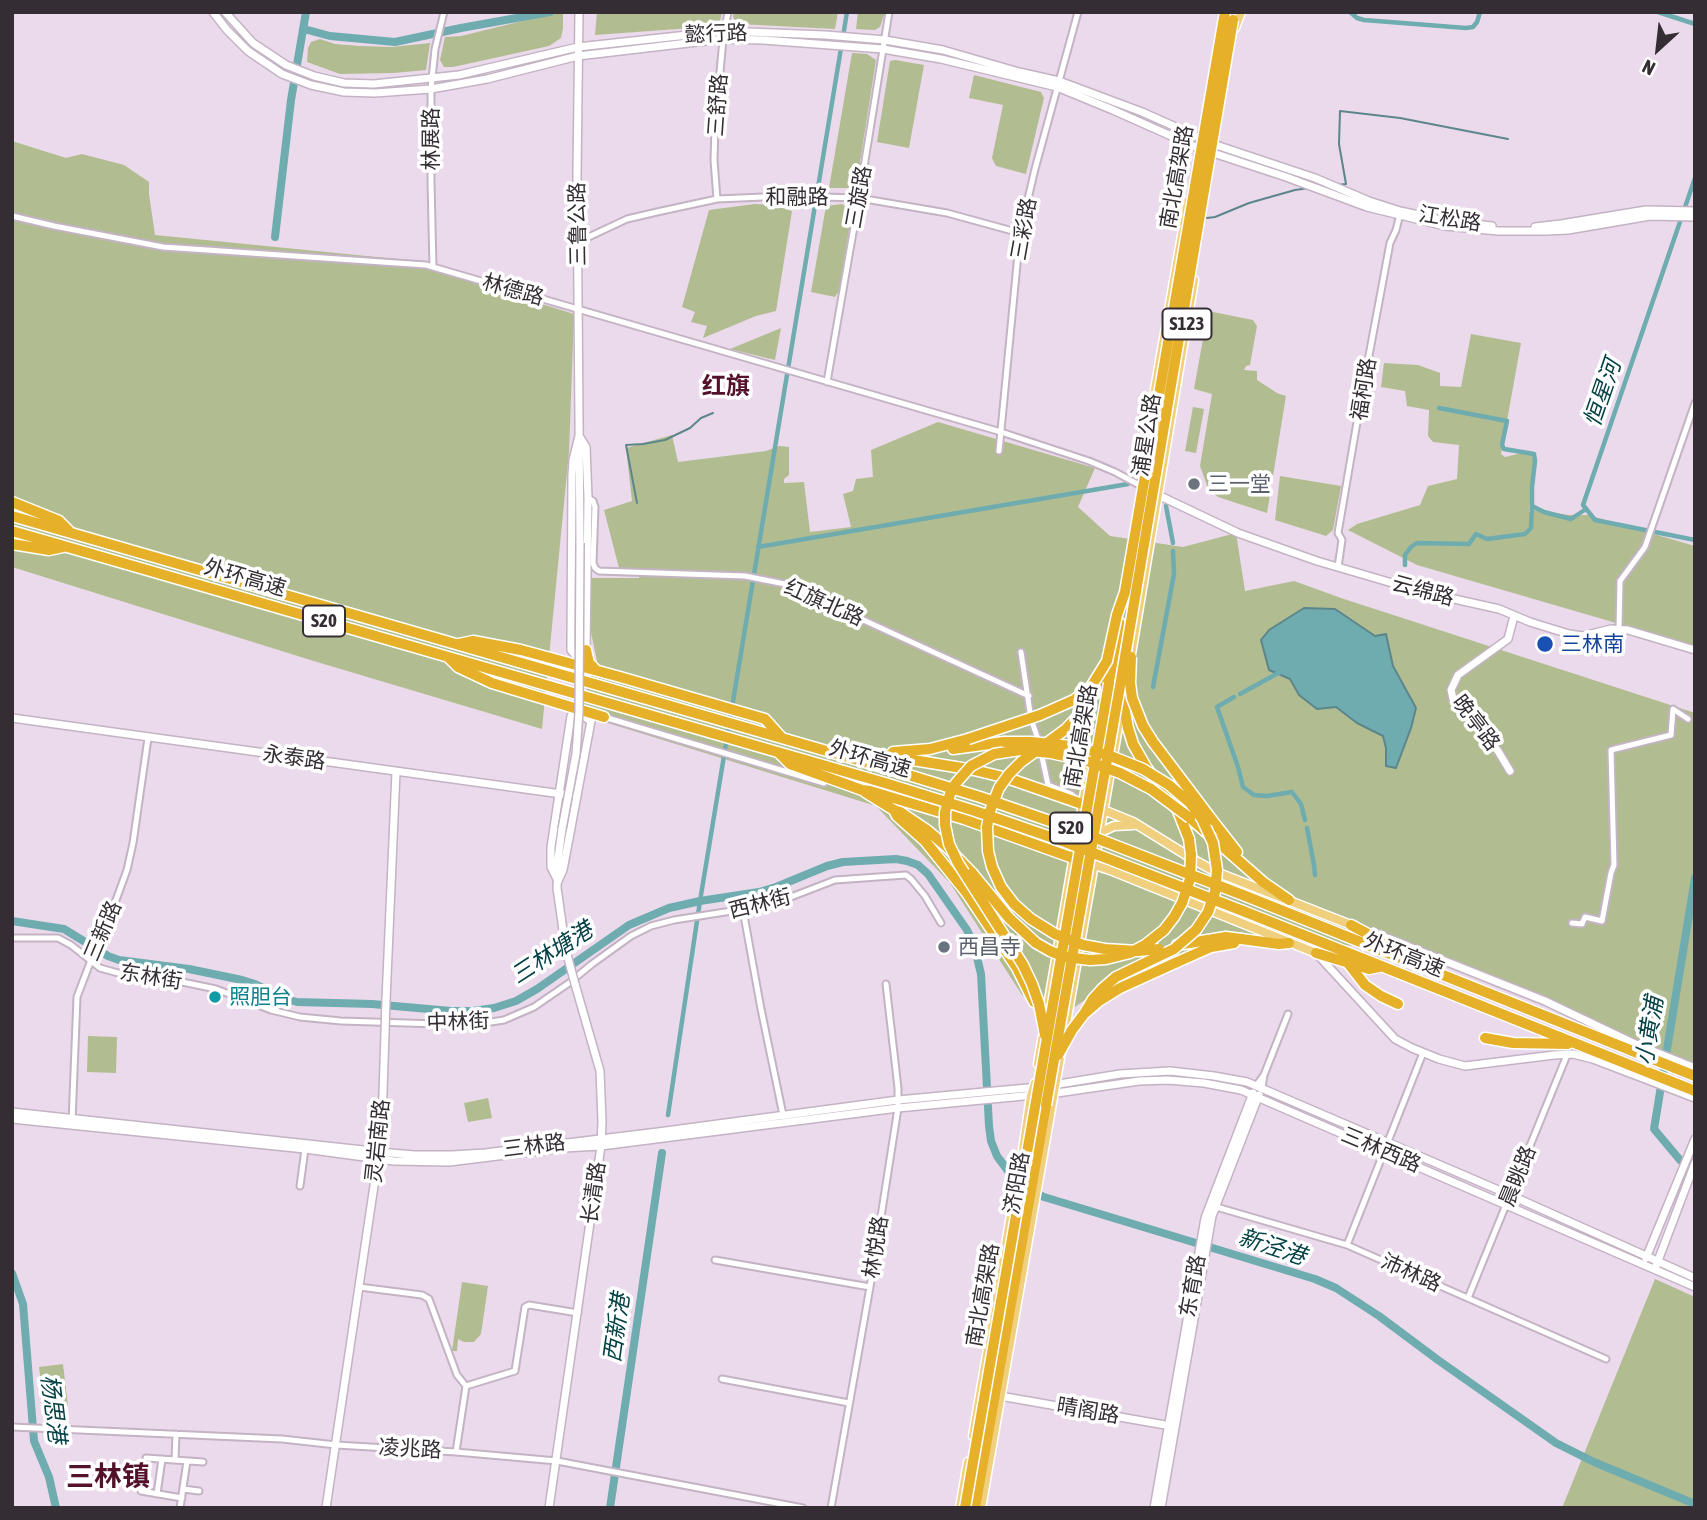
<!DOCTYPE html>
<html>
<head>
<meta charset="utf-8">
<style>
  body { margin:0 }
  #map { position:relative; width:1707px; height:1520px; overflow:hidden; background:#ebdaeb; font-family:"Asap Condensed",sans-serif }
  canvas { display:block }
  .frame { position:absolute; inset:0; border:14px solid #342e34; pointer-events:none }
  .north { position:absolute; left:1623px; top:14px; width:70px; height:70px; -webkit-text-stroke:5px #fff; paint-order:stroke; rotate:207deg; font-size:19px; font-weight:700; line-height:28px; text-align:center; color:#342e34 }
  .north::after { content:''; display:block; margin:auto; width:24px; height:32px; background:#342e34; clip-path:polygon(50% 0,100% 100%,50% 72%,0 100%) }
</style>
</head>
<body>
<div id="map">
<canvas width="1707" height="1520"></canvas>
<div class="frame"></div>
<div class="north">N</div>
</div>
<script>
const c = document.querySelector('canvas').getContext('2d');
c.lineJoin = 'round';
function paint(path, color) {
  c.fillStyle = color;
  c.fill(path, 'evenodd');
}
function shape(rows) {
  const path = new Path2D();
  for (const r of rows) {
    path.moveTo(r[0], r[1]);
    for (let i = 2; i < r.length; i += 2) path.lineTo(r[i], r[i + 1]);
  }
  return path;
}
function stroke(path, color, width, dash) {
  c.strokeStyle = color;
  c.lineWidth = width;
  c.lineCap = dash ? 'butt' : 'round';
  c.setLineDash(dash || []);
  c.stroke(path);
}
function label(font, color, halo, rows, align = 'center') {
  c.font = font + ' "Asap Condensed","Noto Sans SC",sans-serif';
  c.lineWidth = 7;
  c.setLineDash([]);
  c.textBaseline = 'middle';
  c.strokeStyle = halo;
  c.fillStyle = color;
  for (const [text, x, y, turn = 0] of rows) {
    c.save();
    c.translate(x, y);
    c.rotate((+turn || 0) * Math.PI / 180);
    c.textAlign = isNaN(turn) ? turn : align;
    if (halo) c.strokeText(text, 0, 0);
    c.fillText(text, 0, 0);
    c.restore();
  }
}
paint(shape([
  [559,12,563,12,563,28,561,38,549,46,453,67,444,67,440,60,445,37,461,36],
  [597,12,722,12,719,26,595,35],
  [734,12,838,12,835,29,739,24,735,22,733,16],
  [858,12,885,12,880,27,875,30,856,29],
  [320,39,335,44,360,46,392,47,430,43,426,70,394,73,340,74,307,62,308,48,311,42],
  [852,53,867,54,876,60,857,181,849,188,829,188],
  [895,60,924,65,909,148,877,142,890,61],
  [974,75,1041,92,1044,98,1026,174,996,166,992,158,1003,105,969,98],
  [12,141,66,158,82,154,124,165,149,182,149,194,155,235,397,259,574,314,569,452,542,729,317,662,12,567],
  [755,204,773,205,792,211,776,311,756,316,703,338,707,326,691,322,695,312,682,307,709,210],
  [842,204,852,211,839,291,835,297,811,292,826,206],
  [1208,311,1253,320,1257,326,1250,365,1246,366,1244,370,1257,371,1257,380,1277,393,1286,396,1267,513,1218,497,1208,488,1200,466,1212,394,1194,389],
  [781,328,775,360,730,349],
  [1471,334,1521,343,1501,454,1505,457,1517,454,1531,454,1534,461,1529,512,1534,510,1569,515,1588,515,1695,546,1695,646,1417,565,1348,530,1357,524,1420,505,1428,486,1457,479,1459,445,1433,442,1428,436,1429,410,1407,406,1405,391,1381,387,1384,363,1418,365,1440,373,1440,386,1461,387],
  [1193,407,1204,409,1196,453,1185,451],
  [938,422,1095,468,1078,507,1110,536,1183,547,1236,533,1245,591,1294,581,1341,598,1695,713,1695,1064,1634,1039,1548,998,1432,953,1255,937,1242,932,1218,937,1183,953,1116,978,1072,1009,1022,995,950,883,876,806,582,715,588,681,597,661,590,628,591,578,639,578,639,570,619,568,604,510,632,501,626,448,672,435,678,462,766,451,779,446,789,447,789,475,784,479,784,483,804,482,810,532,851,527,843,494,853,491,856,479,873,477,871,450],
  [1280,476,1341,486,1333,530,1326,536,1323,535,1275,520],
  [88,1036,117,1037,116,1073,87,1072],
  [488,1098,492,1118,468,1122,464,1103],
  [1655,1279,1695,1297,1695,1508,1562,1508],
  [462,1282,488,1286,481,1334,474,1342,464,1342,458,1339,457,1351,452,1351],
  [63,1364,68,1406,44,1409,39,1367]
]), '#b1bd91');
const water = shape([
  [1304,608,1335,609,1375,636,1386,634,1393,666,1416,708,1411,728,1396,768,1386,766,1386,748,1383,736,1357,723,1336,707,1317,709,1299,695,1290,679,1269,670,1261,640,1269,630,1304,608]
]);
paint(water, '#6eacb0');
stroke(water, '#5d868b', 2);
stroke(shape([
  [1337,185,1346,184,1339,144,1340,111,1400,118,1508,139],
  [1207,218,1215,217,1249,203,1295,190,1309,188],
  [637,503,626,445,643,444,665,440,690,428,701,418,713,413]
]), '#5d868b', 2);
stroke(shape([
  [1350,12,1357,18,1364,20,1466,28,1473,27,1477,22,1480,12],
  [1658,12,1695,24],
  [1695,178,1583,505,1595,520,1695,540],
  [1439,408,1507,421,1502,445,1504,449,1534,454,1535,461,1532,487,1532,506],
  [1166,506,1173,543],
  [758,547,1128,484],
  [1405,565,1405,555,1411,547,1417,543,1469,544,1476,534,1487,539,1525,534,1531,528,1532,506,1544,512,1571,519,1586,509],
  [1153,687,1174,574,1173,551],
  [1240,694,1282,671],
  [1234,697,1217,707,1238,767,1243,787,1254,795,1267,796,1292,792,1301,804,1305,820],
  [1307,828,1314,865,1315,875],
  [668,1115,700,901,847,12]
]), '#6eacb0', 4.5);
stroke(shape([
  [304,29,330,36,395,42,461,28,550,12],
  [275,237,291,100,306,12],
  [1695,878,1654,1129,1680,1160,1695,1175],
  [12,921,64,929,108,956,119,960,189,969,242,980,255,984,286,999,297,1002,372,1004,451,1011,473,1011,494,1008,516,1001,537,989,629,925,669,908,700,901,759,892,776,887,827,866,843,862,896,859,907,861,918,865,928,874,967,930,974,945,981,974,989,1126,991,1141,997,1156,1014,1179,1028,1190,1044,1197,1315,1279,1336,1288,1379,1316,1438,1360,1556,1443,1594,1462,1695,1504],
  [12,1273,23,1304,34,1441,49,1477,56,1508],
  [610,1508,662,1153]
]), '#6eacb0', 8);
const street = shape([
  [717,199,714,160,715,127,723,39,728,12],
  [12,216,54,226,163,247,426,265,1001,432,1089,461,1115,472,1143,487],
  [578,242,627,219,657,212,717,199,786,196,859,198,947,213,1020,233],
  [433,267,431,182,431,89,435,49,444,12],
  [827,382,859,198,889,12],
  [999,451,1020,233,1035,169,1078,12],
  [588,498,593,501,595,507,593,563,595,568,599,571,745,576,785,584,1029,696],
  [1338,567,1342,540,1338,533,1362,393,1390,243,1396,230,1400,214],
  [1619,629,1620,581,1645,547,1695,403],
  [1021,652,1031,719,1039,742],
  [604,717,824,783],
  [1041,752,1048,785,1071,794,1078,800],
  [743,910,761,1009,783,1115],
  [1572,923,1582,924,1585,917,1602,921,1611,873,1614,865,1611,750,1671,735,1673,709,1688,719],
  [12,938,58,938,71,945,100,968,118,973,158,977,216,989,271,1010,300,1017,341,1021,471,1025,504,1020,534,1007,569,983,592,964,631,936,651,926,674,920,770,905,835,880,906,875,911,879,925,896,941,923],
  [1264,1075,1288,1014],
  [1256,1086,1264,1075,1262,1088],
  [72,1122,77,997,101,934,112,911,127,870,133,843,148,738],
  [300,1186,305,1149],
  [1213,1206,1347,1245,1606,1359],
  [1347,1245,1423,1053],
  [715,1260,870,1287],
  [359,1287,422,1295,429,1299,457,1375,466,1386],
  [1468,1298,1567,1055],
  [722,1379,849,1403],
  [12,1427,282,1439,336,1445,456,1452,557,1461,803,1508],
  [456,1452,466,1386,515,1371,525,1307,529,1305,578,1313],
  [146,1458,203,1462],
  [175,1460,176,1434],
  [183,1489,199,1491],
  [141,1491,182,1498],
  [157,1494,162,1459],
  [180,1508,187,1461],
  [831,1508,870,1287,898,1108,898,1088,886,984]
]);
const secondary = shape([
  [213,12,227,30,248,51,282,74,311,85,344,92,375,93,431,89,487,79,578,56,723,39,763,40,883,49,941,59,1057,87,1113,110,1198,148,1286,177,1367,207,1445,226,1498,231,1546,231,1568,230,1650,216,1695,217],
  [225,12,253,43,286,65,314,76,344,83,374,84,459,75,578,47,724,31,825,35,885,40,943,50,1019,72,1059,81,1142,112,1216,145,1315,178,1369,201,1400,211,1446,221,1492,226],
  [579,12,577,175,580,543],
  [1535,227,1561,224,1646,210,1695,211],
  [579,436,586,447,588,498,586,650,579,656,574,654,571,650,571,639,572,475,573,460,579,436],
  [1158,495,1238,533,1317,561,1423,592,1499,609,1530,622,1569,634,1583,636,1611,629,1628,630,1695,650],
  [12,718,576,796],
  [1510,771,1498,751,1453,699,1451,690,1458,675,1508,639,1514,616],
  [562,829,558,859,557,888,566,951],
  [558,881,551,867,551,847,571,716,574,714,581,715,591,721],
  [558,881,563,870,591,721],
  [1372,932,1545,1001,1633,1043,1695,1068],
  [1316,953,1395,1039,1412,1048,1439,1059,1465,1066,1554,1055,1573,1054,1593,1059,1695,1098],
  [386,1000,396,772],
  [1053,1085,1120,1074,1170,1071,1214,1076,1247,1082,1510,1195,1695,1278],
  [1050,1094,1139,1081,1168,1080,1204,1083,1241,1090,1695,1287],
  [12,1112,391,1153,414,1155,452,1155,485,1153,658,1132,898,1100,1038,1087],
  [12,1119,305,1149,394,1161,449,1162,563,1148,601,1146,898,1108,1034,1095],
  [1646,1258,1695,1139],
  [1656,1266,1695,1163],
  [1000,1396,1171,1426],
  [326,1508,378,1159,381,1152,385,1033],
  [549,1508,601,1146,602,1121,600,1071,575,984],
  [1154,1508,1205,1218,1253,1093],
  [1161,1508,1212,1216,1259,1095]
]);
const primary = shape([
  [1235,28,1241,12],
  [1145,447,1188,201],
  [1130,660,1194,280],
  [1101,809,1133,822,1196,861,1216,872,1351,925],
  [1099,833,1114,826,1134,825],
  [1073,858,1110,870,1316,953],
  [1038,1064,1090,763],
  [1022,1157,1031,1096,1035,1083],
  [973,1436,1016,1187],
  [960,1508,968,1462],
  [981,1508,1122,704]
]);
const highway = shape([
  [12,502,59,521,70,532],
  [12,516,889,769],
  [12,531,885,783],
  [12,544,49,550,63,547],
  [459,644,473,641,521,650,620,677,765,719,782,738],
  [586,650,589,663,595,669],
  [448,657,458,667,492,683,604,717],
  [1128,678,1125,712,1128,728,1133,744,1146,767,1178,811,1189,839],
  [1109,683,1120,623],
  [1082,712,1098,687,1105,669],
  [953,749,1004,742],
  [893,752,930,749,968,739],
  [779,753,790,764,862,790,870,791,964,819,1073,858],
  [841,755,858,751,974,770,1007,778,1082,804],
  [865,792,894,810,900,812,928,831,947,847,972,873],
  [894,810,897,816,925,841,966,892,1017,968,1034,1002],
  [1190,818,1263,882,1289,900],
  [1212,820,1237,852],
  [1248,897,1695,1076],
  [1243,911,1695,1091],
  [1351,925,1390,946,1399,957],
  [1177,945,1226,937,1279,944,1289,943],
  [1316,953,1369,969,1379,967],
  [1175,963,1211,947,1234,943],
  [1348,963,1365,985,1381,996,1398,1004],
  [1485,1038,1513,1043,1568,1044],
  [975,1508,1046,1105]
]);
stroke(street, '#c3b3c3', 9);
stroke(secondary, '#c3b3c3', 10);
stroke(primary, '#fff', 11);
stroke(highway, '#fff', 13);
stroke(street, '#fff', 5);
stroke(secondary, '#fff', 7);
stroke(primary, '#f0d07f', 8);
stroke(highway, '#e6b029', 10);
const secondaryBridge = shape([
  [562,829,576,754,579,712,580,543],
  [566,951,575,984],
  [385,1033,386,1000]
]);
const highwayBridge = shape([
  [1131,657,1130,683,1132,698,1143,726,1153,742,1212,820],
  [1082,712,1066,729,1021,762,1009,774,999,788,990,811,987,827,988,851,992,867,1001,887,1014,904,1031,919,1055,934,1083,945,1105,949,1138,951,1159,949],
  [968,739,1040,715,1074,700,1091,687,1107,661,1117,615,1125,592,1225,12],
  [1004,742,1031,742,1071,746,1108,755,1143,769,1169,785,1190,803,1202,819,1213,843,1217,870,1215,892,1208,912,1196,930,1174,949,1116,977,1102,989,1093,999,1084,1014],
  [889,769,980,797,1070,828,1248,897],
  [885,783,975,811,1065,842,1243,911],
  [972,873,1009,918,1036,943,1050,951,1065,957,1090,960,1106,959,1130,953,1145,945,1164,930,1174,917,1182,903,1190,879,1191,855,1189,839],
  [1045,1035,1039,1004,1032,984,1023,965,958,863,949,844,945,825,945,812,950,794,956,783,971,766,994,754,1020,750,1051,753,1087,761,1120,773,1151,789,1190,818],
  [1058,1055,1072,1030,1084,1014,1099,1001,1120,988,1175,963],
  [1046,1105,1120,686,1233,20],
  [965,1508,1109,683]
]);
stroke(secondaryBridge, '#c3b3c3', 10, []);
stroke(highwayBridge, '#fff', 13, []);
stroke(secondaryBridge, '#fff', 7);
stroke(highwayBridge, '#e6b029', 10);
for (const [x, y, r, color] of [
  [1194,484,7,"#6b7280"],
  [1545,644,9,"#1a4fb4"],
  [944,947,7,"#6b7280"],
  [215,997,7,"#0f9aa8"]
]) {
  const dot = new Path2D();
  dot.arc(x, y, r, 0, 2 * Math.PI);
  c.fillStyle = color;
  c.fill(dot);
  stroke(dot, '#fff', 2.5);
}
for (const [x, y, w] of [
  [1187,324,49],
  [324,621,42],
  [1071,828,42]
]) {
  const box = new Path2D();
  box.roundRect(x - w / 2, y - 15.5, w, 31, 5);
  c.fillStyle = '#fff';
  c.fill(box);
  stroke(box, '#342e34', 2);
}
label('bold 19px', '#342e34', null, [
  ["S123",1187,324],
  ["S20",324,621],
  ["S20",1071,828]
]);
label('21px', '#342e34', '#fff', [
  ["懿行路",716,34,-2],
  ["三舒路",718,105,-86],
  ["林展路",431,139,-90],
  ["南北高架路",1177,177,-80],
  ["和融路",797,197],
  ["三旋路",859,197,-80],
  ["江松路",1450,219,9],
  ["三鲁公路",578,224,-91],
  ["三彩路",1024,229,-80],
  ["林德路",513,290,16],
  ["福柯路",1364,389,-81],
  ["浦星公路",1147,435,-81],
  ["外环高速",245,578,16],
  ["云绵路",1423,591,15],
  ["红旗北路",824,603,24],
  ["晚亭路",1476,723,53],
  ["南北高架路",1081,736,-80],
  ["永泰路",294,758,8],
  ["外环高速",870,759,16],
  ["西林街",760,904,-14],
  ["三新路",103,931,-67],
  ["外环高速",1404,955,22],
  ["东林街",151,977,9],
  ["中林街",458,1022,-2],
  ["灵岩南路",378,1141,-84],
  ["三林路",534,1146,-7],
  ["三林西路",1381,1150,23],
  ["晨眺路",1518,1176,-68],
  ["济阳路",1017,1183,-80],
  ["长清路",594,1193,-82],
  ["林悦路",876,1247,-81],
  ["沛林路",1411,1273,24],
  ["东育路",1193,1286,-80],
  ["南北高架路",983,1295,-80],
  ["晴阁路",1088,1411,10],
  ["凌兆路",410,1449,3]
]);
label('21px', '#5b616d', '#fff', [
  ["三一堂",1208,484],
  ["西昌寺",958,947]
], 'left');
label('21px', '#164399', '#fff', [
  ["三林南",1561,644]
], 'left');
label('21px', '#0d838f', '#fff', [
  ["照胆台",229,997]
], 'left');
label('italic 23px', '#054246', '#fff', [
  ["恒星河",1603,393,-71],
  ["三林塘港",552,953,-33],
  ["小黄浦",1650,1031,-81],
  ["新泾港",1272,1247,18],
  ["西新港",617,1328,-82],
  ["杨思港",53,1409,83]
]);
label('bold 24px', '#53112c', '#fff', [
  ["红旗",726,386]
]);
label('bold 28px', '#53112c', '#fff', [
  ["三林镇",108,1477]
]);
</script>
</body>
</html>
